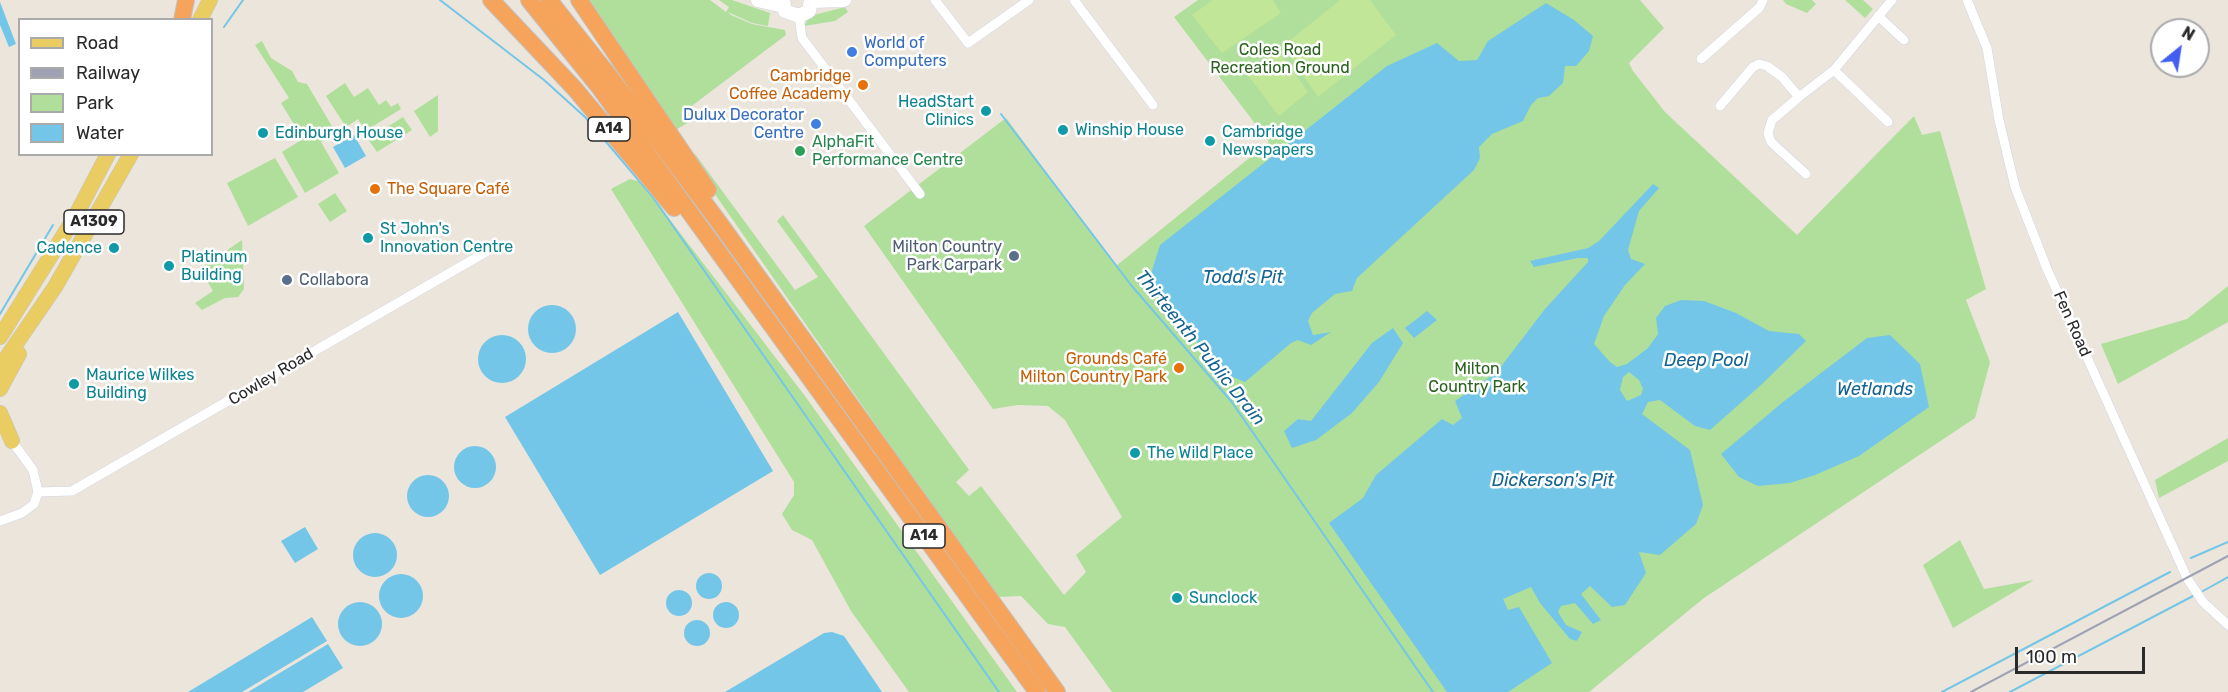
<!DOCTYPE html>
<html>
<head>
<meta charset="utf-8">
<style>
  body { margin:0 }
  #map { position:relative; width:2228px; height:692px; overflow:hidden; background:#ebe5dc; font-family:Rubik,sans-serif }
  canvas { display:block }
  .legend { position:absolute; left:18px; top:18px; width:195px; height:138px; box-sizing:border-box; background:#fff; border:2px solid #aaa; margin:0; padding:8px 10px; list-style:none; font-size:18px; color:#2a2a2a }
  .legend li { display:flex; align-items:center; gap:12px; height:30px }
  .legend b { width:30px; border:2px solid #aaa }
  .north { position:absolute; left:2150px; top:18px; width:60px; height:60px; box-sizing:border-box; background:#fff; border:2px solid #aaa; border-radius:50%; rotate:30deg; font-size:16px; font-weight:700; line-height:24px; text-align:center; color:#2a2a2a }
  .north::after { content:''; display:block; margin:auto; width:21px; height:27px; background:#445ff0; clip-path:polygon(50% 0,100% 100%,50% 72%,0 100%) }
  .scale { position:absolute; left:2015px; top:647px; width:130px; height:27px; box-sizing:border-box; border:3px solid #2a2a2a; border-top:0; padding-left:8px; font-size:18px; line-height:21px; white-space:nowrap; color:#2a2a2a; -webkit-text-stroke:4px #fff; paint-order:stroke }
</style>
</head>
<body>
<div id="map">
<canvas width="2228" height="692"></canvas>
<ul class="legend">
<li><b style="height:8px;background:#e9cd63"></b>Road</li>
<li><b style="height:8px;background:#9fa2b3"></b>Railway</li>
<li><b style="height:16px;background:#b0df9b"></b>Park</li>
<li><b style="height:16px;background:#74c6e8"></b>Water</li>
</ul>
<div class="north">N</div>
<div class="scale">100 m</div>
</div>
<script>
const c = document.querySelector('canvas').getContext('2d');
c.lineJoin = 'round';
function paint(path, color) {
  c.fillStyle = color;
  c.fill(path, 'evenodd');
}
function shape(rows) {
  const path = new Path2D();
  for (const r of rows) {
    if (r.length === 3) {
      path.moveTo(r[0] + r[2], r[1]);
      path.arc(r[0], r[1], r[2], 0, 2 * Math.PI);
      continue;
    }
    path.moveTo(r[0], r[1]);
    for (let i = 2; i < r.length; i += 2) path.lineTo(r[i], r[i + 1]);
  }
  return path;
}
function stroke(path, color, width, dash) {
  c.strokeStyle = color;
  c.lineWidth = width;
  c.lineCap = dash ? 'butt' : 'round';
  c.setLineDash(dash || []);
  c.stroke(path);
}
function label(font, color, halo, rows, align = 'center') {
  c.font = font + ' Rubik,sans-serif';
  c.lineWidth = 5;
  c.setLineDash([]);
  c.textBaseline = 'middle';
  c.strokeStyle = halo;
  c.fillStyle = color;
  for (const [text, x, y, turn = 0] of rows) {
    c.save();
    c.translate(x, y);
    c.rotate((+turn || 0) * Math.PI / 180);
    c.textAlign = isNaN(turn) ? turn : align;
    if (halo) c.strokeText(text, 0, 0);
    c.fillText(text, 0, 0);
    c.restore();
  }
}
paint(shape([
  [588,0,710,0,726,12,729,7,719,0,732,0,770,13,768,26,752,23,728,12,731,15,752,24,785,30,786,35,689,108,696,118,674,131],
  [1198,0,1640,0,1664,28,1629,63,1633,71,1665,112,1797,235,1914,116,1922,135,1940,131,1986,289,1966,300,1990,362,1975,418,1704,598,1589,692,1112,692,1065,627,1048,624,1021,596,996,597,689,157,695,154,795,290,818,277,777,221,783,215,969,470,956,482,969,496,981,486,1064,595,1086,572,1076,555,1122,517,1065,420,1048,406,1018,405,993,409,864,226,1006,118,1116,266,1269,142,1174,17],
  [1783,0,1812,0,1816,4,1807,13,1786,4],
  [1845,0,1863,0,1873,9,1865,18],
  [845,7,848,12,835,21,804,26,810,16],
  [262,41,271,58,292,71,298,82,307,84,336,133,321,142,339,173,305,193,282,152,303,139,281,103,289,98,255,45],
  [345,83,354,97,368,88,379,105,386,100,391,107,398,103,401,109,365,131,358,119,346,127,326,96],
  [438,95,438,131,430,137,414,111],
  [403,117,412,130,377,152,368,139],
  [275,158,298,197,248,226,227,183],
  [630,179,641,182,805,396,1017,692,909,692,851,611,812,540,792,530,782,514,794,495,794,482,611,189],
  [335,193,347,211,330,222,318,204],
  [242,240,244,289,238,297,225,298,202,310,195,303,213,291,200,269],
  [2228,286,2228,322,2118,384,2101,344,2187,319],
  [2228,438,2228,461,2159,498,2155,480],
  [1960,540,1984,589,2034,580,1953,628,1923,565]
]), '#b0df9b');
paint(shape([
  [1213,0,1273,0,1281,13,1222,53,1192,15],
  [1340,0,1370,0,1396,35,1318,97,1283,46],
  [1278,50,1308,92,1279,116,1247,74]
]), '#c2e697');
paint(shape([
  [0,2,16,44,9,47,0,25],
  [1546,3,1574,20,1593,36,1589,51,1576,66,1565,66,1563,83,1549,96,1538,98,1531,105,1523,121,1492,134,1479,147,1480,158,1474,170,1357,278,1352,291,1335,294,1312,313,1308,321,1313,335,1331,332,1311,345,1298,340,1291,343,1245,382,1225,374,1156,296,1148,283,1160,245,1387,66,1437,43,1459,61,1477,60,1488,41],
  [354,135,366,156,345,168,333,147],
  [1653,184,1659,188,1639,211,1628,250,1631,259,1645,264,1625,285,1604,316,1594,344,1610,362,1617,367,1627,364,1648,348,1658,334,1656,318,1665,306,1681,300,1704,301,1736,313,1769,331,1799,334,1806,341,1761,385,1710,430,1695,426,1660,400,1648,402,1642,414,1690,450,1703,505,1696,524,1660,555,1639,552,1646,573,1625,605,1612,607,1590,586,1581,594,1601,620,1593,624,1575,603,1561,606,1558,612,1566,625,1582,632,1577,641,1570,639,1540,603,1531,587,1503,599,1508,610,1519,607,1552,663,1508,692,1447,692,1329,523,1363,498,1376,475,1442,419,1453,425,1462,418,1455,401,1496,373,1545,309,1588,262,1588,258,1578,258,1534,267,1530,261,1588,248,1599,241],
  [1629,372,1639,380,1643,389,1641,395,1627,401,1620,390,1623,377],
  [552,329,24],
  [1427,311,1437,320,1414,338,1405,328],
  [678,312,773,471,600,575,505,417],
  [1393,328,1403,343,1379,382,1352,413,1316,440,1292,448,1284,431,1298,419,1311,421,1372,343],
  [502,359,24],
  [1890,335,1920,364,1929,407,1859,456,1815,475,1790,483,1758,486,1739,477,1721,454,1783,402,1867,338],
  [475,467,21],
  [428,496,21],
  [305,527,318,549,295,563,281,541],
  [375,555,22],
  [709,586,13],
  [401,596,22],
  [679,603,13],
  [726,615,13],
  [360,624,22],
  [312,617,327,641,242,692,188,692],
  [697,633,13],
  [832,632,844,636,882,692,725,692,824,633],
  [328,644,343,668,303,692,248,692]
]), '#74c6e8');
stroke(shape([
  [440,0,544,80,585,117,652,196,999,692],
  [224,27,243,0],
  [1001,114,1131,285,1231,401,1433,692],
  [0,314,53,225],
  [2191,558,2228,542],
  [2203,591,2228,577],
  [1942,692,2170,572],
  [2010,692,2193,596]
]), '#74c6e8', 2);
const street = shape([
  [935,0,968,43,1029,0],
  [1074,0,1153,105],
  [1967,0,1987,48,1999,120,2015,187,2047,269,2187,578,2203,602,2228,625],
  [799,16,802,38,920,194],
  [1878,16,1904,40],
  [1701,59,1760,7,1763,0],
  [1834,70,1888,122],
  [1799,97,1834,70,1892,0],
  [1720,106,1753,67,1759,64,1767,66,1782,77,1799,97,1772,120,1768,133,1771,142,1806,174],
  [38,492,72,491,498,245],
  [0,521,22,513,34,504,38,492,33,470,9,437]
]);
const secondary = shape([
  [758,0,783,6],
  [783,0,785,11,799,16,809,11,811,0],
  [811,1,844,0]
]);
const primary = shape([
  [200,20,210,0],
  [0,337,75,217,108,154],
  [0,367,55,287,131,154],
  [0,389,19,354],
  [0,413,12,441]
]);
const highway = shape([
  [491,0,575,89,674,208],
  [529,0,599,87,1037,692],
  [549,0,611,78,718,221,1057,692],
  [579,0,708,190],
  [182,20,186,0]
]);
stroke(street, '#d1d4e2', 10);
stroke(secondary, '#d1d4e2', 15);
stroke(primary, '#c3c3c3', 16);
stroke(highway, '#c3c3c3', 18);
stroke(street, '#fff', 9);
stroke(secondary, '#fff', 14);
stroke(primary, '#e9cd63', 15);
stroke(highway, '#f6a35c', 16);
stroke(shape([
  [1971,692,2228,556]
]), '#9fa2b3', 2);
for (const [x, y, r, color] of [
  [852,52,6,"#3f7fe0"],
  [863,85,6,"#e8710a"],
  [986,111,6,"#0f9aa8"],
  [816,124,6,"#3f7fe0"],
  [1063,130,6,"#0f9aa8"],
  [263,133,6,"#0f9aa8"],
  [1210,141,6,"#0f9aa8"],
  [800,151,6,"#2e9e5b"],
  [375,189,6,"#e8710a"],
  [368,238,6,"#0f9aa8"],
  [114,248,6,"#0f9aa8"],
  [1014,256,6,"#5c6f8a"],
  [169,266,6,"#0f9aa8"],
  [287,280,6,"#5c6f8a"],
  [1179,368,6,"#e8710a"],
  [74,384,6,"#0f9aa8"],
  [1135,453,6,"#0f9aa8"],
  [1177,598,6,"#0f9aa8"]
]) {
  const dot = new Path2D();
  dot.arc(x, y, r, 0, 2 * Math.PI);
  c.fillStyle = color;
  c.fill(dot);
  stroke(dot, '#fff', 2);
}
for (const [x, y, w] of [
  [609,129,42],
  [94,222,60],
  [924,536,42]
]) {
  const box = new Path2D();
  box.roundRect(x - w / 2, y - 12, w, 24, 4.5);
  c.fillStyle = '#fff';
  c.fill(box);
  stroke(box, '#2a2a2a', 1.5);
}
label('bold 15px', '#2a2a2a', null, [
  ["A14",609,129],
  ["A1309",94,222],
  ["A14",924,536]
]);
label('16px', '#366cbe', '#fff', [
  ["World of",864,43],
  ["Computers",864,61],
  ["Dulux Decorator",804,115,"right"],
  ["Centre",804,133,"right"]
], 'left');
label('16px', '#2a631d', '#fff', [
  ["Coles Road",1280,50],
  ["Recreation Ground",1280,68],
  ["Milton",1477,369],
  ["Country Park",1477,387]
]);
label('16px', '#c56008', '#fff', [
  ["Cambridge",851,76],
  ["Coffee Academy",851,94],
  ["The Square Café",387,189,"left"],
  ["Grounds Café",1167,359],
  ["Milton Country Park",1167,377]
], 'right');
label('16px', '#0d838f', '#fff', [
  ["HeadStart",974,102,"right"],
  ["Clinics",974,120,"right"],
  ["Winship House",1075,130],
  ["Cambridge",1222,132],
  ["Newspapers",1222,150],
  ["Edinburgh House",275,133],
  ["St John's",380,229],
  ["Innovation Centre",380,247],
  ["Cadence",102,248,"right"],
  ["Platinum",181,257],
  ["Building",181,275],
  ["Maurice Wilkes",86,375],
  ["Building",86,393],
  ["The Wild Place",1147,453],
  ["Sunclock",1189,598]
], 'left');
label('16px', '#27864d', '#fff', [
  ["AlphaFit",812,142],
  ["Performance Centre",812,160]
], 'left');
label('16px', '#4e5e75', '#fff', [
  ["Milton Country",1002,247],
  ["Park Carpark",1002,265],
  ["Collabora",299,280,"left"]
], 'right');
label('16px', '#2a2a2a', '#fff', [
  ["Fen Road",2072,324,66],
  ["Cowley Road",271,377,-31]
]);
label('italic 18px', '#146493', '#fff', [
  ["Todd's Pit",1243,278],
  ["Thirteenth Public Drain",1200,348,51],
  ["Deep Pool",1706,361],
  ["Wetlands",1875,390],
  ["Dickerson's Pit",1553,481]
]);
</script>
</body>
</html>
